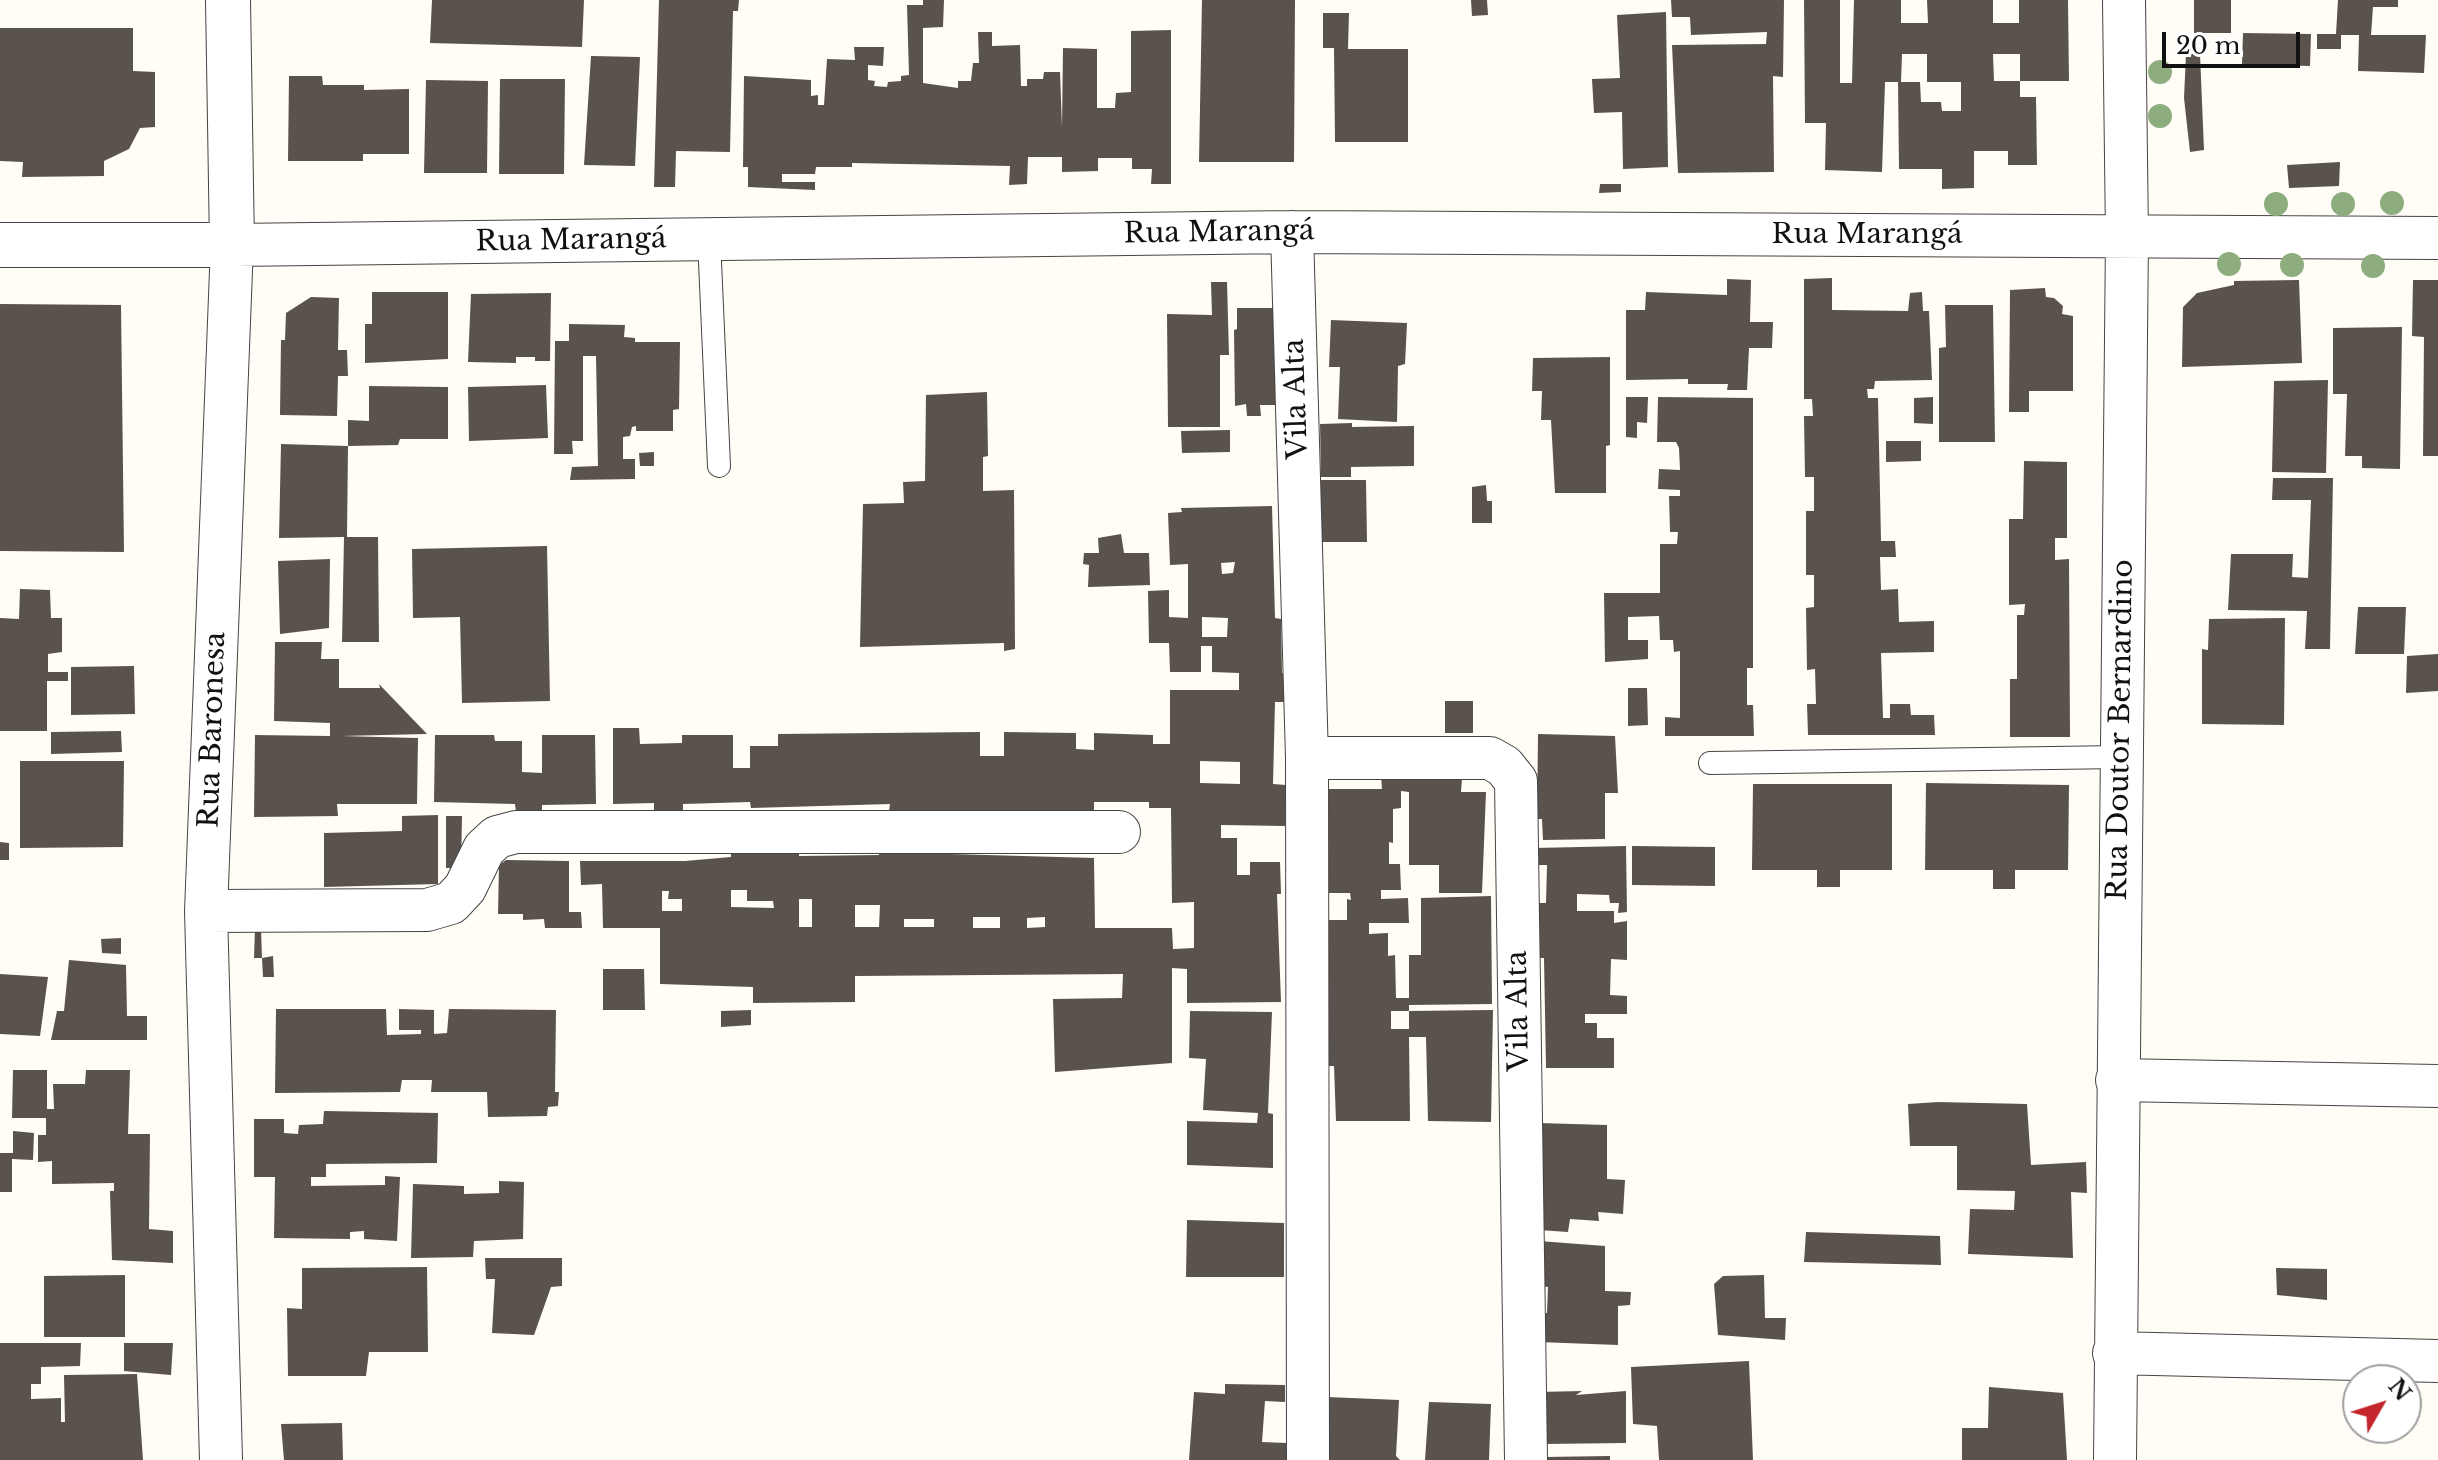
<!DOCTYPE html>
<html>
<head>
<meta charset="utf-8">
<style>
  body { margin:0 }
  #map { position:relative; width:2438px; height:1460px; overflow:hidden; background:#fffdf5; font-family:"Libre Baskerville",serif }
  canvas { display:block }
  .north { position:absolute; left:2342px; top:1364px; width:80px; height:80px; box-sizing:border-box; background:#fff; border:2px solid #a0a0a0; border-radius:50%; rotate:51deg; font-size:22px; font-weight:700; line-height:32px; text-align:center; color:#111 }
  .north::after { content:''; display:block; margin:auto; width:28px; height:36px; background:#c4262e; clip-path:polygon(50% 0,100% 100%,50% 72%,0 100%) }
  .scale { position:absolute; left:2162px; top:32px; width:138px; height:36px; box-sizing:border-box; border:4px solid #111; border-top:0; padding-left:10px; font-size:24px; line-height:28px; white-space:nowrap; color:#111; -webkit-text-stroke:6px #fff; paint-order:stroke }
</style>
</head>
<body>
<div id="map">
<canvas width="2438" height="1460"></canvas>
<div class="north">N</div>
<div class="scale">20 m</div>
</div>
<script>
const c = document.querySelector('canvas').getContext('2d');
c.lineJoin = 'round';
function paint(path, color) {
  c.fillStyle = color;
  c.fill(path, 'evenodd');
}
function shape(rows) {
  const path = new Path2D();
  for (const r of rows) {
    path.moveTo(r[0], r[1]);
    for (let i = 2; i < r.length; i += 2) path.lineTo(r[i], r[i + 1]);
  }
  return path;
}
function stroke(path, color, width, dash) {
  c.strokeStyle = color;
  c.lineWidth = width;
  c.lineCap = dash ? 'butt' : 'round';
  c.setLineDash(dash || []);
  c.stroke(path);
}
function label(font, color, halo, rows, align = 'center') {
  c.font = font + ' "Libre Baskerville",serif';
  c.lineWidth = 8;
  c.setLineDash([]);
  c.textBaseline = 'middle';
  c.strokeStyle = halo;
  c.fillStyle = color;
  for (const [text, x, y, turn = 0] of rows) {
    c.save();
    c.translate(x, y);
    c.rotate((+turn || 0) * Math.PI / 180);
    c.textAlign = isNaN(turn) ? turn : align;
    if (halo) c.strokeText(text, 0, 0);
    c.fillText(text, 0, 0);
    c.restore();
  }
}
paint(shape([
  [432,0,584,0,582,47,430,43],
  [659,0,739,0,738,11,733,11,730,152,676,151,675,187,654,187],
  [923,0,944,0,943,27,923,28,923,83,958,88,958,81,971,81,973,63,979,63,978,32,992,32,992,46,1020,45,1021,86,1027,86,1027,79,1043,79,1044,72,1060,72,1062,127,1063,48,1097,49,1097,108,1115,108,1116,93,1131,92,1131,31,1171,30,1171,184,1151,184,1152,169,1132,169,1132,158,1098,158,1098,171,1062,172,1062,157,1028,157,1027,184,1009,185,1010,166,852,163,852,167,816,167,815,174,782,174,782,182,815,182,815,190,748,187,748,167,743,167,744,76,811,80,811,96,818,95,818,105,824,105,827,59,855,60,854,47,884,47,883,66,868,65,868,80,875,81,874,86,887,87,888,82,901,81,901,76,909,75,907,5,923,5],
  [1202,0,1295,0,1294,162,1199,162],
  [1471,0,1487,0,1488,15,1472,16],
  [1671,0,1784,0,1783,77,1773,76,1774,172,1678,173,1672,45,1766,44,1767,32,1691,35,1690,17,1672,17],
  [1804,0,1840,0,1840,83,1852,83,1854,0,1901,0,1901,23,1928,23,1927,0,1993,0,1993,23,2019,23,2019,0,2068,0,2069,81,2020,81,2020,54,1993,54,1994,81,2020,81,2020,97,2036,97,2037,165,2008,165,2008,151,1974,151,1974,188,1942,189,1942,169,1899,169,1898,82,1885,82,1882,172,1825,170,1826,123,1805,123],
  [1902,54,1927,54,1927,82,1961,82,1961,111,1942,111,1941,102,1921,102,1920,82,1901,82],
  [2194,0,2231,0,2231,33,2194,33],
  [2338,0,2398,0,2398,7,2373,7,2371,35,2426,35,2424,73,2358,71,2359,35,2341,35,2341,49,2317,49,2317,34,2336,34],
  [1666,12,1668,167,1623,169,1622,112,1594,113,1592,79,1620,78,1617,15],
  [1323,13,1349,13,1348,49,1408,49,1408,142,1335,142,1334,48,1323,48],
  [0,28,133,28,133,71,155,72,155,127,140,128,129,149,104,161,104,176,22,177,23,162,0,161],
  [2243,33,2311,34,2310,66,2242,64],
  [2186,54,2200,54,2204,150,2190,152,2184,98],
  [591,56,640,57,635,166,584,165],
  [289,76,322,76,323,85,364,85,364,90,409,89,409,154,363,154,363,161,288,161],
  [500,79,565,79,564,174,499,174],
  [426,80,488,81,487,173,424,173],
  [2340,162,2339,186,2289,188,2287,165],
  [1600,184,1621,184,1621,192,1599,193],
  [1832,278,1832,310,1908,311,1910,293,1922,292,1923,311,1929,311,1932,380,1875,381,1874,389,1867,389,1868,398,1878,398,1881,541,1895,541,1896,557,1880,557,1881,590,1898,589,1899,622,1934,621,1934,652,1881,653,1883,718,1890,718,1890,704,1910,704,1911,715,1934,715,1935,735,1808,735,1807,704,1816,704,1815,669,1807,670,1806,608,1814,607,1814,575,1806,575,1806,511,1814,511,1814,477,1805,477,1804,416,1813,416,1812,399,1804,399,1804,279],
  [1727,279,1751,280,1750,322,1773,322,1772,348,1749,348,1747,390,1727,390,1728,384,1688,384,1688,379,1626,380,1626,310,1645,310,1646,292,1727,295],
  [2299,280,2302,363,2182,367,2183,307,2197,293,2234,285,2234,281],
  [2413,280,2438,280,2438,456,2423,456,2424,337,2412,336],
  [1211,282,1227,282,1229,355,1220,355,1220,427,1168,427,1167,314,1212,315],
  [2045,288,2046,297,2054,298,2063,306,2062,314,2073,316,2073,391,2029,391,2029,412,2009,412,2010,290],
  [372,292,448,292,448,359,365,363,365,324,372,324],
  [551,293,550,361,535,361,535,357,516,357,516,363,468,362,471,294],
  [311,297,339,298,338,350,347,350,348,376,338,376,337,416,280,415,281,340,285,340,286,313],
  [0,304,121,305,124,552,0,551],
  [1945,305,1993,305,1995,442,1939,442,1939,348,1946,347],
  [1237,308,1290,308,1288,405,1260,405,1261,416,1247,416,1246,404,1235,406,1234,330,1237,329],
  [1331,320,1407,323,1405,364,1398,366,1397,422,1338,419,1340,367,1329,367],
  [569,324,625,325,624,337,635,338,635,342,680,342,679,409,673,410,673,431,636,431,636,426,632,427,630,436,623,437,623,459,635,459,635,479,570,480,572,467,598,466,596,356,583,356,583,441,572,441,573,454,554,454,555,341,569,341],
  [2402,327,2400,469,2362,468,2362,456,2345,456,2347,394,2333,394,2333,328],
  [1610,357,1610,445,1606,446,1606,493,1555,493,1551,420,1541,420,1542,391,1532,391,1533,358],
  [2328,380,2326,473,2272,472,2274,381],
  [546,385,548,438,469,441,468,387],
  [369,386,448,387,448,439,400,439,398,445,348,446,348,420,369,421],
  [987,392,988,456,983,457,983,491,1014,490,1015,649,1004,651,1004,643,860,647,863,504,904,503,903,482,925,481,926,395],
  [1626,397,1648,397,1647,423,1637,422,1637,438,1626,437],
  [1658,397,1753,398,1753,668,1747,668,1747,705,1753,705,1754,736,1665,736,1665,717,1680,718,1680,651,1674,652,1673,640,1660,640,1659,616,1628,617,1628,640,1648,640,1648,659,1605,662,1604,593,1660,593,1660,544,1677,544,1678,532,1670,532,1669,496,1680,496,1680,490,1658,489,1659,469,1680,470,1679,448,1676,442,1657,442],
  [1933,397,1933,424,1914,423,1914,398],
  [1352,423,1352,427,1414,426,1414,466,1351,467,1351,477,1321,477,1320,424],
  [1230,430,1230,452,1182,453,1181,431],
  [1886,441,1921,441,1921,461,1886,462],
  [281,444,348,446,347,537,378,537,379,642,342,642,344,537,279,538],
  [654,452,654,466,640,466,639,453],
  [2024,461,2067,462,2067,538,2055,538,2055,560,2069,559,2070,737,2010,737,2010,679,2017,679,2017,615,2024,615,2025,604,2009,605,2009,519,2023,519],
  [2273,478,2333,478,2330,649,2305,649,2307,611,2228,610,2231,554,2293,554,2292,577,2308,578,2311,500,2272,500],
  [1321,480,1366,480,1367,542,1321,542],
  [1486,485,1487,501,1492,501,1492,523,1472,523,1472,487],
  [1272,506,1275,618,1281,619,1282,673,1285,673,1284,702,1275,702,1273,784,1286,785,1285,826,1221,825,1221,838,1237,838,1237,875,1250,875,1250,862,1280,862,1281,894,1277,894,1281,1002,1187,1003,1187,969,1172,968,1172,1063,1055,1072,1053,999,1122,998,1123,974,855,976,855,1002,753,1003,753,987,660,984,660,928,603,928,602,884,581,885,580,861,685,861,731,857,731,852,799,852,799,856,879,855,879,852,1094,858,1095,928,1172,928,1173,949,1194,948,1194,902,1172,903,1171,808,1149,808,1149,802,1094,802,1094,810,889,811,890,804,751,808,750,802,683,804,683,813,654,814,654,803,613,804,613,728,639,728,640,744,682,743,682,735,733,735,733,768,750,768,750,746,778,746,778,734,980,732,980,756,1004,756,1004,732,1076,733,1076,749,1094,750,1094,733,1153,735,1153,744,1170,744,1170,690,1239,690,1239,673,1212,672,1212,646,1201,646,1201,672,1170,672,1169,643,1149,643,1148,591,1169,590,1169,617,1188,618,1188,564,1170,565,1168,513,1182,512,1181,508],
  [1235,562,1233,573,1222,574,1221,563],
  [1202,617,1228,618,1227,637,1202,637],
  [1200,761,1240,762,1240,784,1200,783],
  [731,890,747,890,747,901,773,901,774,908,731,907],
  [662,891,669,891,668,899,682,899,682,911,662,911],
  [799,899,812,899,812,927,799,927],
  [855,905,880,905,879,927,855,927],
  [973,917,1000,917,1000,928,973,928],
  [1045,917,1045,927,1027,928,1027,918],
  [904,919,934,919,934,927,904,927],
  [1121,534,1124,553,1149,553,1150,585,1088,587,1089,565,1083,564,1084,553,1099,553,1098,538],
  [547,546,550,701,462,703,460,617,413,618,412,549],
  [330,559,329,628,280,634,278,561],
  [20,589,50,590,51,618,62,618,62,652,48,654,48,672,68,672,68,681,47,681,47,731,0,731,0,618,19,619],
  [2358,607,2406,607,2404,654,2355,654],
  [2285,618,2284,725,2202,724,2202,649,2208,650,2209,619],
  [275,642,322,642,321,659,339,659,339,688,380,688,379,684,427,734,341,736,418,738,417,804,337,804,338,816,254,817,255,735,330,736,330,723,274,721],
  [2438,654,2438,691,2406,693,2407,656],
  [134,666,135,714,71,715,71,667],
  [1628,688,1647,688,1648,725,1628,726],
  [1445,701,1473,701,1473,733,1445,733],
  [121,731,122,752,51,754,51,732],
  [1538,734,1615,736,1618,793,1605,793,1605,839,1543,840,1542,819,1537,819],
  [435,735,494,735,495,741,522,741,522,772,542,773,542,735,595,735,596,804,542,805,542,812,516,812,515,804,434,802],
  [20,761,124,761,123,847,20,848],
  [1381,776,1462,778,1461,792,1486,792,1482,893,1439,893,1439,865,1409,865,1409,792,1401,791,1401,808,1393,809,1393,843,1389,842,1389,864,1400,864,1401,890,1381,890,1381,899,1408,898,1409,923,1369,923,1369,934,1388,933,1388,956,1395,955,1396,998,1409,998,1409,955,1421,955,1421,898,1491,896,1492,1004,1409,1005,1409,1011,1493,1010,1491,1122,1428,1121,1426,1037,1409,1037,1410,1121,1336,1121,1334,1066,1327,1066,1326,920,1347,920,1347,899,1351,900,1350,893,1326,893,1326,789,1382,789],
  [1391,1011,1409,1011,1409,1029,1391,1029],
  [1926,783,2069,785,2068,870,2015,870,2015,889,1993,889,1993,870,1925,870],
  [1753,784,1892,784,1892,870,1840,870,1840,887,1817,887,1817,870,1752,870],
  [438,815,438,884,324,887,324,833,402,831,402,816],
  [446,816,462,816,461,868,446,868],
  [0,842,9,843,9,860,0,860],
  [1626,846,1627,912,1618,913,1619,903,1610,903,1609,895,1577,894,1577,911,1614,911,1614,923,1627,921,1627,960,1611,959,1610,995,1627,996,1627,1014,1585,1014,1585,1023,1597,1023,1597,1038,1614,1038,1614,1068,1546,1068,1544,958,1538,958,1538,903,1546,903,1547,865,1534,865,1534,848],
  [1632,846,1715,847,1715,886,1632,885],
  [506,860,569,861,569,912,581,912,582,928,545,928,544,919,523,920,523,914,498,914,499,865],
  [255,929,261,929,262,958,254,958],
  [121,938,121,954,102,953,101,939],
  [273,956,274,977,263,977,262,958],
  [69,960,126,965,127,1016,147,1016,147,1040,51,1040,57,1011,64,1011],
  [603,969,644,969,645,1010,603,1010],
  [0,974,48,977,40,1036,0,1034],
  [276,1009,386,1009,387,1035,421,1034,421,1030,399,1030,399,1009,434,1010,434,1034,447,1033,449,1009,556,1010,555,1092,559,1092,558,1106,548,1107,547,1116,488,1117,487,1092,431,1092,432,1080,402,1080,400,1092,275,1093],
  [751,1010,751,1025,721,1027,721,1011],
  [1190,1011,1272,1012,1268,1113,1273,1114,1273,1168,1187,1165,1187,1121,1257,1123,1258,1113,1203,1110,1206,1059,1189,1058],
  [13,1070,47,1070,47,1109,54,1109,53,1084,85,1084,86,1070,130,1070,128,1134,150,1134,149,1229,173,1231,173,1263,112,1260,110,1191,114,1191,114,1183,52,1184,52,1161,38,1162,38,1135,46,1135,46,1118,12,1118],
  [1938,1102,2027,1104,2031,1165,2086,1162,2087,1193,2071,1192,2073,1258,1968,1254,1970,1209,2014,1210,2015,1191,1957,1190,1957,1146,1910,1146,1908,1104],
  [324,1111,438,1113,437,1163,326,1164,326,1177,311,1177,311,1186,385,1185,385,1176,400,1177,397,1241,364,1239,364,1231,350,1232,350,1239,274,1238,275,1177,254,1177,254,1119,284,1119,284,1133,298,1134,299,1125,323,1124],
  [1539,1123,1607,1125,1607,1179,1625,1180,1623,1214,1598,1212,1599,1221,1570,1219,1568,1232,1539,1230],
  [13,1131,34,1133,33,1160,12,1159,12,1192,0,1192,0,1153,13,1153],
  [499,1181,524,1182,523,1239,474,1241,473,1257,411,1258,413,1184,464,1186,464,1194,499,1193],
  [1187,1220,1284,1223,1284,1277,1186,1277],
  [1806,1232,1940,1236,1941,1265,1804,1262],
  [1539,1241,1605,1246,1605,1291,1631,1292,1630,1305,1618,1306,1618,1345,1538,1342,1538,1313,1547,1313,1548,1287,1538,1286],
  [485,1258,562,1258,562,1286,551,1287,534,1335,492,1333,495,1279,486,1279],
  [427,1267,428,1352,369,1352,366,1376,288,1376,287,1308,302,1309,302,1268],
  [2276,1268,2327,1269,2327,1300,2277,1295],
  [125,1275,125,1337,44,1337,44,1276],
  [1764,1275,1765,1318,1786,1318,1785,1340,1718,1335,1714,1284,1723,1276],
  [0,1343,81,1343,80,1366,41,1367,41,1384,31,1384,31,1399,61,1398,61,1422,65,1422,64,1375,137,1374,143,1460,0,1460],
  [124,1343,173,1343,171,1375,124,1371],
  [1749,1361,1753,1460,1659,1460,1657,1426,1633,1424,1631,1367],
  [1225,1384,1285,1385,1285,1402,1265,1401,1262,1442,1287,1443,1286,1460,1189,1460,1194,1392,1225,1394],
  [1989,1387,2063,1393,2067,1460,1962,1460,1962,1428,1988,1428],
  [1582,1391,1576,1395,1626,1391,1626,1443,1543,1444,1537,1392],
  [1327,1397,1399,1400,1396,1456,1400,1460,1326,1460],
  [1429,1402,1491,1404,1489,1460,1425,1460],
  [342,1423,343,1460,284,1460,281,1424],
  [1610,1456,1610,1460,1544,1460,1544,1457]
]), '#5a524d');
const service = shape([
  [709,239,719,466],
  [1710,763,2120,757]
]);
const minor = shape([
  [1292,232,1307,758,1308,1460],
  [1307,758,1490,758,1504,766,1516,781,1526,1460],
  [206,911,427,910,451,903,465,888,484,849,497,837,516,832,1119,832],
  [2117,1080,2438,1086],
  [2114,1353,2438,1361],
  [221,1460,206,911,232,245,1292,232,2438,238],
  [2115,1460,2127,236,2124,0]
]);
const tertiary = shape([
  [0,245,232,245,228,0]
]);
stroke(service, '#444', 24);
stroke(minor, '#444', 44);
stroke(tertiary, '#444', 46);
stroke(service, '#fff', 22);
stroke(minor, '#fff', 42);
stroke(tertiary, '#fff', 44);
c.fillStyle = '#8dad7f';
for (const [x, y] of [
  [2160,72],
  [2160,116],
  [2392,203],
  [2276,204],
  [2343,204],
  [2229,264],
  [2292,265],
  [2373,266]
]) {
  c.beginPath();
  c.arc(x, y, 12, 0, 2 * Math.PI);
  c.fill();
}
label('28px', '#111', '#fff', [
  ["Rua Marangá",1219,233,-1],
  ["Rua Marangá",1867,235],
  ["Rua Marangá",571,241,-1],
  ["Vila Alta",1297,399,-92],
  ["Rua Baronesa",213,730,-88],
  ["Rua Doutor Bernardino",2121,730,-89],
  ["Vila Alta",1519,1011,-91]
]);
</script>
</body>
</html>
